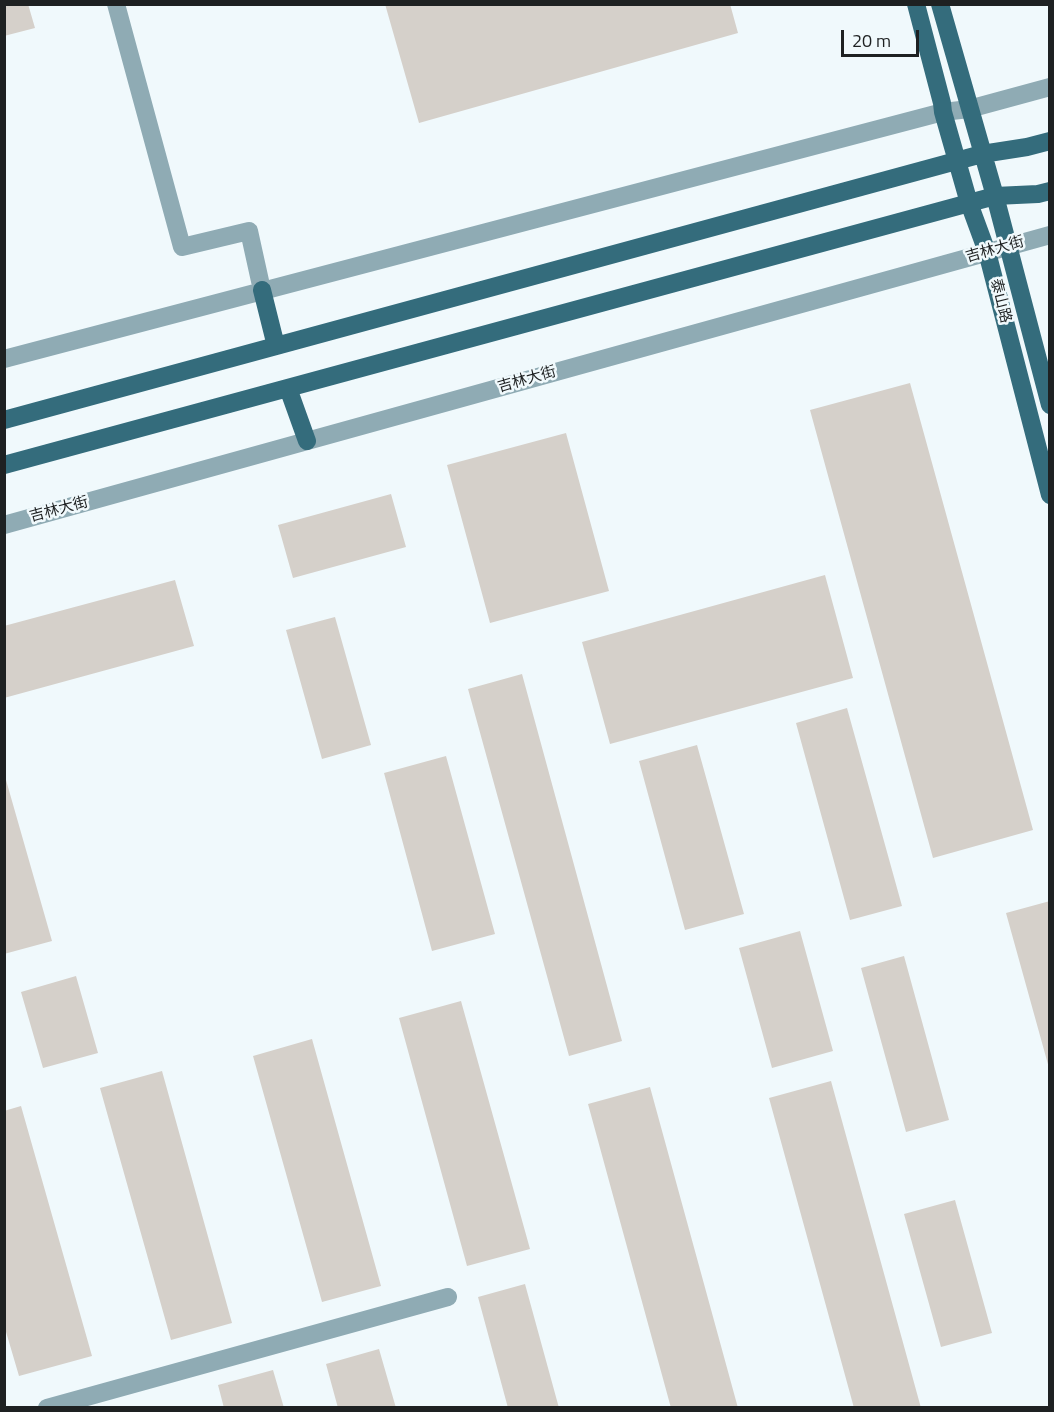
<!DOCTYPE html>
<html>
<head>
<meta charset="utf-8">
<style>
  body { margin:0 }
  #map { position:relative; width:1054px; height:1412px; overflow:hidden; background:#f0f9fc; font-family:"Titillium Web",sans-serif }
  canvas { display:block }
  .frame { position:absolute; inset:0; border:6px solid #1e2122; pointer-events:none }
  .scale { position:absolute; left:841px; top:30px; width:78px; height:27px; box-sizing:border-box; border:3px solid #1e2122; border-top:0; padding-left:8px; font-size:18px; line-height:21px; white-space:nowrap; color:#1e2122; -webkit-text-stroke:4px #f0f9fc; paint-order:stroke }
</style>
</head>
<body>
<div id="map">
<canvas width="1054" height="1412"></canvas>
<div class="frame"></div>
<div class="scale">20 m</div>
</div>
<script>
const c = document.querySelector('canvas').getContext('2d');
c.lineJoin = 'round';
function paint(path, color) {
  c.fillStyle = color;
  c.fill(path, 'evenodd');
}
function shape(rows) {
  const path = new Path2D();
  for (const r of rows) {
    path.moveTo(r[0], r[1]);
    for (let i = 2; i < r.length; i += 2) path.lineTo(r[i], r[i + 1]);
  }
  return path;
}
function stroke(path, color, width, dash) {
  c.strokeStyle = color;
  c.lineWidth = width;
  c.lineCap = dash ? 'butt' : 'round';
  c.setLineDash(dash || []);
  c.stroke(path);
}
function label(font, color, halo, rows, align = 'center') {
  c.font = font + ' "Titillium Web","Noto Sans SC",sans-serif';
  c.lineWidth = 5;
  c.setLineDash([]);
  c.textBaseline = 'middle';
  c.strokeStyle = halo;
  c.fillStyle = color;
  for (const [text, x, y, turn = 0] of rows) {
    c.save();
    c.translate(x, y);
    c.rotate((+turn || 0) * Math.PI / 180);
    c.textAlign = isNaN(turn) ? turn : align;
    if (halo) c.strokeText(text, 0, 0);
    c.fillText(text, 0, 0);
    c.restore();
  }
}
paint(shape([
  [4,4,28,4,35,28,4,36],
  [385,4,730,4,738,33,419,123],
  [910,383,1033,830,933,858,810,410],
  [566,433,609,591,490,623,447,465],
  [391,494,406,547,293,578,278,525],
  [825,575,853,678,610,744,582,642],
  [175,580,194,646,4,698,4,626],
  [335,617,371,745,322,759,286,630],
  [522,674,622,1041,569,1056,468,689],
  [847,708,902,906,850,920,796,723],
  [697,745,744,914,685,930,639,761],
  [446,756,495,934,432,951,384,773],
  [4,773,52,941,4,954],
  [1050,901,1050,1068,1049,1068,1006,913],
  [800,931,833,1051,772,1068,739,948],
  [904,956,949,1120,906,1132,861,968],
  [76,976,98,1053,43,1068,21,992],
  [461,1001,530,1249,467,1266,399,1018],
  [312,1039,381,1286,322,1302,253,1056],
  [162,1071,232,1323,171,1340,100,1088],
  [831,1081,921,1408,854,1408,769,1098],
  [650,1087,738,1408,671,1408,588,1104],
  [21,1106,92,1356,19,1376,4,1325,4,1111],
  [955,1200,992,1333,941,1347,904,1214],
  [525,1284,559,1408,508,1408,478,1297],
  [379,1349,396,1408,338,1408,326,1364],
  [273,1370,284,1408,224,1408,218,1385]
]), '#d5d0ca');
stroke(shape([
  [116,4,182,247,249,231,262,290],
  [4,359,943,112,969,109,1050,87],
  [4,525,1050,235],
  [47,1408,448,1297]
]), '#8fabb4', 18);
stroke(shape([
  [916,4,942,103,943,112,969,203,987,252,1050,495],
  [940,4,995,196,1050,405],
  [262,290,276,346],
  [288,388,307,441],
  [4,420,982,154,1027,147,1050,141],
  [4,465,995,196,1038,194,1050,191]
]), '#346c7c', 18);
label('15px', '#1e2122', '#f0f9fc', [
  ["吉林大街",995,250,-16],
  ["泰山路",1000,301,76],
  ["吉林大街",527,380,-16],
  ["吉林大街",59,510,-15]
]);
</script>
</body>
</html>
